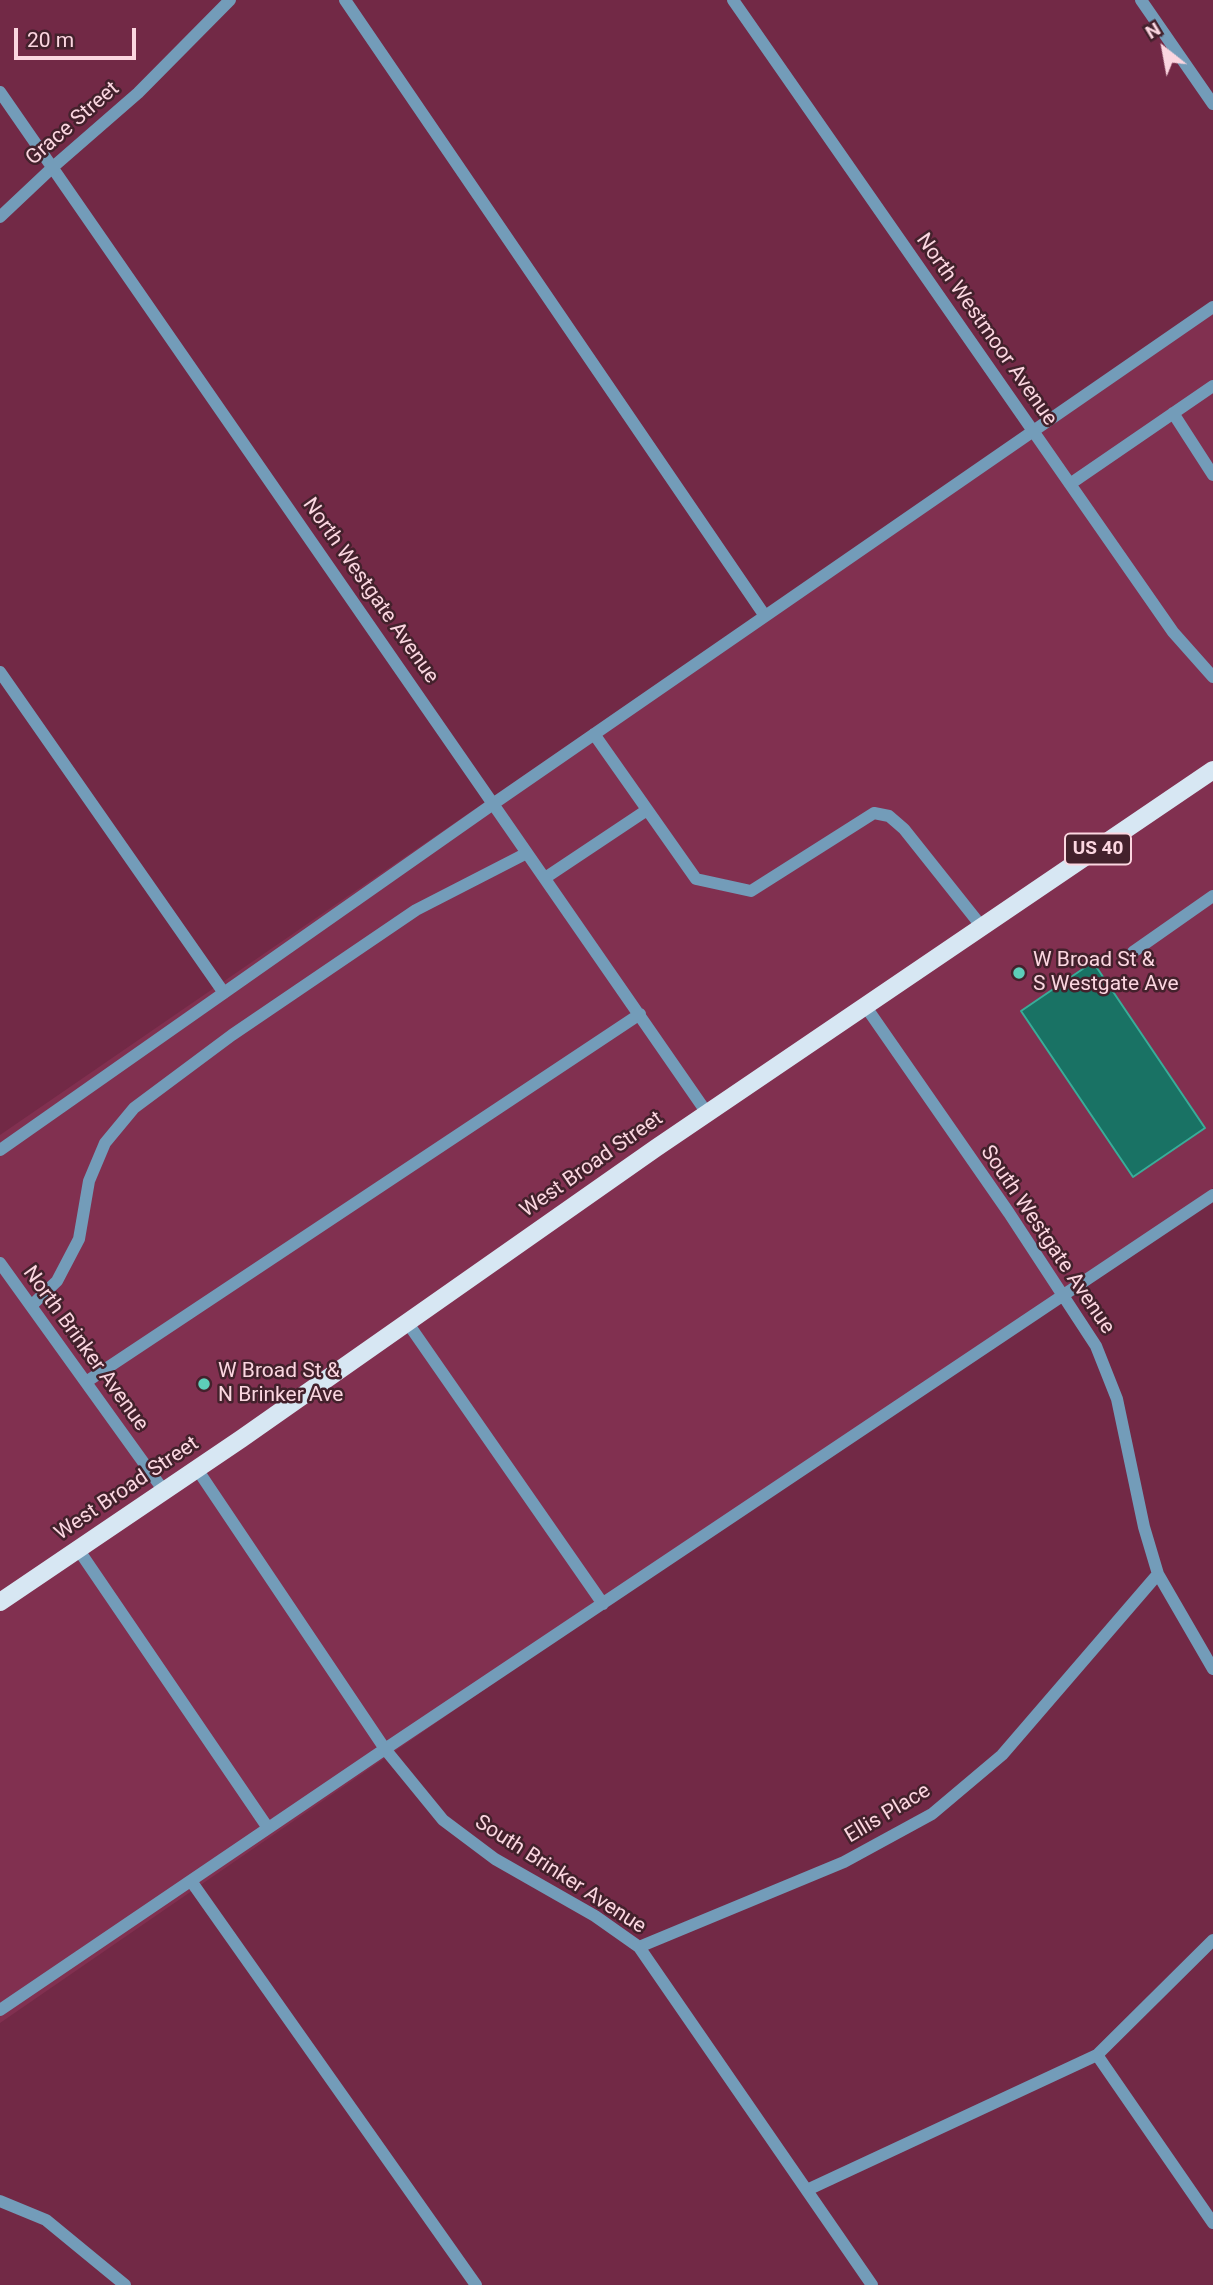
<!DOCTYPE html>
<html>
<head>
<meta charset="utf-8">
<style>
  body { margin:0 }
  #map { position:relative; width:1213px; height:2285px; overflow:hidden; background:#722946; font-family:Roboto,sans-serif }
  canvas { display:block }
  .north { position:absolute; left:1129px; top:14px; width:70px; height:70px; -webkit-text-stroke:5px #43212c; paint-order:stroke; rotate:329deg; font-size:19px; font-weight:700; line-height:28px; text-align:center; color:#fbd6e0 }
  .north::after { content:''; display:block; margin:auto; width:24px; height:32px; background:#fbd6e0; clip-path:polygon(50% 0,100% 100%,50% 72%,0 100%) }
  .scale { position:absolute; left:14px; top:28px; width:122px; height:32px; box-sizing:border-box; border:4px solid #fbd6e0; border-top:0; padding-left:9px; font-size:21px; line-height:24px; white-space:nowrap; color:#fbd6e0; -webkit-text-stroke:5px #43212c; paint-order:stroke }
</style>
</head>
<body>
<div id="map">
<canvas width="1213" height="2285"></canvas>
<div class="north">N</div>
<div class="scale">20 m</div>
</div>
<script>
const c = document.querySelector('canvas').getContext('2d');
c.lineJoin = 'round';
function paint(path, color) {
  c.fillStyle = color;
  c.fill(path, 'evenodd');
}
function shape(rows) {
  const path = new Path2D();
  for (const r of rows) {
    path.moveTo(r[0], r[1]);
    for (let i = 2; i < r.length; i += 2) path.lineTo(r[i], r[i + 1]);
  }
  return path;
}
function stroke(path, color, width, dash) {
  c.strokeStyle = color;
  c.lineWidth = width;
  c.lineCap = dash ? 'butt' : 'round';
  c.setLineDash(dash || []);
  c.stroke(path);
}
function label(font, color, halo, rows, align = 'center') {
  c.font = font + ' Roboto,sans-serif';
  c.lineWidth = 5;
  c.setLineDash([]);
  c.textBaseline = 'middle';
  c.strokeStyle = halo;
  c.fillStyle = color;
  for (const [text, x, y, turn = 0] of rows) {
    c.save();
    c.translate(x, y);
    c.rotate((+turn || 0) * Math.PI / 180);
    c.textAlign = isNaN(turn) ? turn : align;
    if (halo) c.strokeText(text, 0, 0);
    c.fillText(text, 0, 0);
    c.restore();
  }
}
paint(shape([
  [1213,302,1213,1188,0,2023,0,1135]
]), '#813050');
const building = shape([
  [1093,962,1205,1128,1133,1177,1021,1011,1093,962]
]);
paint(building, '#197264');
stroke(building, '#38ad99', 2);
stroke(shape([
  [345,0,765,616],
  [733,0,1173,632,1213,677],
  [1141,0,1213,104],
  [0,92,707,1113],
  [0,217,53,167,138,93,230,0],
  [1173,413,1213,475],
  [1070,484,1213,386],
  [0,672,224,993],
  [594,734,696,879,751,891,874,813,889,816,904,829,982,927],
  [545,878,647,810],
  [1133,952,1213,896],
  [866,1007,1009,1213,1096,1346,1117,1399,1144,1527,1158,1574,1213,1669],
  [0,1150,493,804,1213,307],
  [0,1263,164,1491],
  [31,1306,57,1281,79,1239,89,1181,105,1143,134,1108,232,1035,416,910,527,853],
  [407,1322,603,1604],
  [86,1382,640,1014],
  [197,1469,385,1749,443,1820,495,1859,595,1916,639,1947,872,2285],
  [78,1549,268,1828],
  [191,1881,476,2285],
  [639,1947,844,1862,932,1814,1002,1755,1158,1574],
  [0,2010,385,1749,1213,1195],
  [1097,2055,1213,2223],
  [807,2190,1097,2055,1213,1940],
  [0,2201,46,2220,125,2285]
]), '#739cb9', 12);
stroke(shape([
  [0,1602,241,1439,656,1148,1213,770]
]), '#d7e7f3', 18);
for (const [x, y, r, color] of [
  [1019,973,7,"#5dceb9"],
  [204,1384,7,"#5dceb9"]
]) {
  const dot = new Path2D();
  dot.arc(x, y, r, 0, 2 * Math.PI);
  c.fillStyle = color;
  c.fill(dot);
  stroke(dot, '#43212c', 2.5);
}
for (const [x, y, w] of [
  [1098,849,66]
]) {
  const box = new Path2D();
  box.roundRect(x - w / 2, y - 15.5, w, 31, 5);
  c.fillStyle = '#43212c';
  c.fill(box);
  stroke(box, '#fbd6e0', 2);
}
label('bold 19px', '#fbd6e0', null, [
  ["US 40",1098,849]
]);
label('21px', '#fbd6e0', '#43212c', [
  ["Grace Street",73,124,-41],
  ["North Westmoor Avenue",986,330,55],
  ["North Westgate Avenue",370,591,55],
  ["West Broad Street",592,1165,-35],
  ["South Westgate Avenue",1047,1240,56],
  ["North Brinker Avenue",85,1349,54],
  ["West Broad Street",127,1489,-34],
  ["Ellis Place",888,1814,-31],
  ["South Brinker Avenue",560,1875,33]
]);
label('21px', '#fbd6e0', '#43212c', [
  ["W Broad St &",1033,961],
  ["S Westgate Ave",1033,985],
  ["W Broad St &",218,1372],
  ["N Brinker Ave",218,1396]
], 'left');
</script>
</body>
</html>
